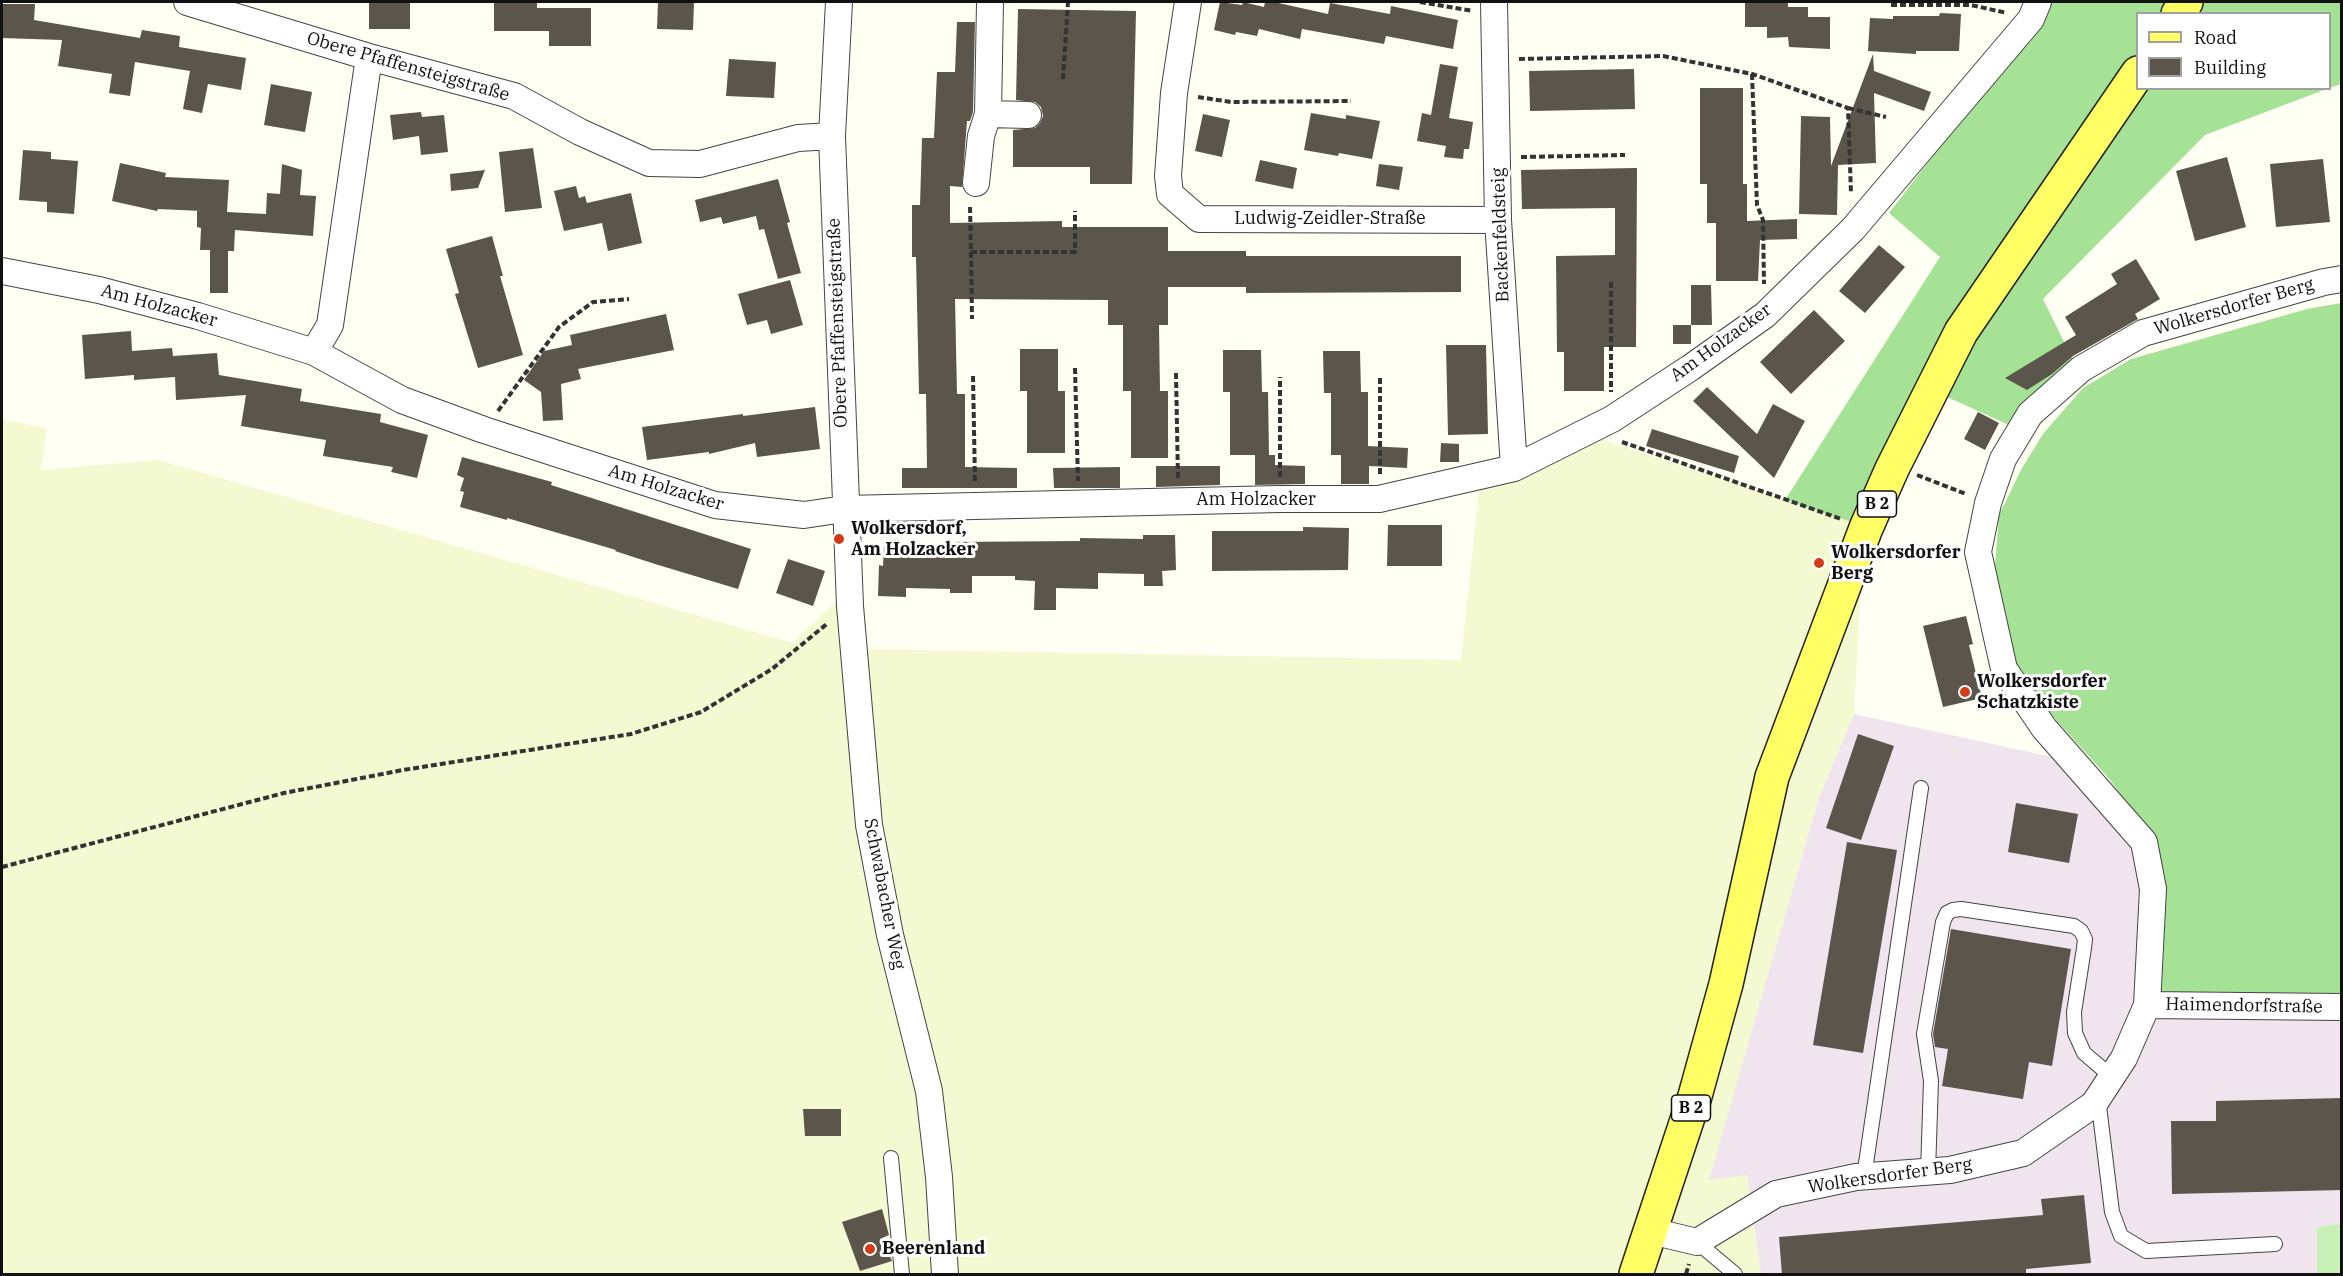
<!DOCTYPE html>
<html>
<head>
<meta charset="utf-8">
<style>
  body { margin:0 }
  #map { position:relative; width:2343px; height:1276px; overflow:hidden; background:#fffff4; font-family:"IBM Plex Serif",serif }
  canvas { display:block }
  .frame { position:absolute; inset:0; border:3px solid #111; pointer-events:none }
  .legend { position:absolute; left:2136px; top:12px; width:195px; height:78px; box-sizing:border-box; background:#fff; border:2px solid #a0a0a0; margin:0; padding:8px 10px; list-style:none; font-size:18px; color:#111 }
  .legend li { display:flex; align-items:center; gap:12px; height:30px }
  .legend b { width:30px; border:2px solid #a0a0a0 }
</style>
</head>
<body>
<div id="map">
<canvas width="2343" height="1276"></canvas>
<div class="frame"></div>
<ul class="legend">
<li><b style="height:8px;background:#fffe64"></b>Road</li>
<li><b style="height:16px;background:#5b554b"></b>Building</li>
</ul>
</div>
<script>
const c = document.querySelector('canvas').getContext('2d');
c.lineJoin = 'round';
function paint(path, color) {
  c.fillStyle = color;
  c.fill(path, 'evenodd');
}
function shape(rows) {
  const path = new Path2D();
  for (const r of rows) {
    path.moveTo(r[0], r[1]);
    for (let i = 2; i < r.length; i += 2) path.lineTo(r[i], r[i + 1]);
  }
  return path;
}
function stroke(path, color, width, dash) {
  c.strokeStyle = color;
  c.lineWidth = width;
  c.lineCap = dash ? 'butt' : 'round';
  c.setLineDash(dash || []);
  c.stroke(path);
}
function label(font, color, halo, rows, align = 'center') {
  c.font = font + ' "IBM Plex Serif",serif';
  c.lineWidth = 6;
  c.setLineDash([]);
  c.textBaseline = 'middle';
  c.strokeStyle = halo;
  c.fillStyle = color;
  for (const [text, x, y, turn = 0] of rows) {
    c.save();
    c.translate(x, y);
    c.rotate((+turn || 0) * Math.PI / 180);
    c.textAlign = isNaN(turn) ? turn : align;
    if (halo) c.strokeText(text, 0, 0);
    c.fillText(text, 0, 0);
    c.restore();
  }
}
paint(shape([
  [1854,714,2062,759,2112,782,2150,839,2341,1016,2341,1224,2317,1228,2317,1274,1761,1274,1747,1175,1708,1181,1819,797]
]), '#f0e5ee');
paint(shape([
  [2,420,47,428,41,470,158,460,793,643,854,584,863,649,1461,660,1480,481,1600,439,1864,526,1854,714,1819,797,1709,1180,1747,1175,1761,1274,2,1274]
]), '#f3f9d0');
paint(shape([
  [2341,1224,2341,1274,2317,1274,2317,1227]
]), '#c8efb8');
paint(shape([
  [2051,2,2341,2,2341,84,2330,88,2330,14,2138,14,2138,88,2329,88,2205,135,2043,299,2075,364,2009,425,1925,387,1864,526,1785,500,1940,257,1889,213],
  [2341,303,2341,1016,2157,1012,2150,839,2112,782,2048,711,2012,660,1994,576,1999,515,2022,468,2043,434,2083,388,2131,359,2307,309]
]), '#a6e295');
paint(shape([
  [369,2,410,2,410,29,369,29],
  [494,2,537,2,537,8,591,8,591,46,549,46,549,31,494,31],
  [658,2,694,2,693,30,657,29],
  [1220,2,1242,5,1243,2,1264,7,1265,2,1274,2,1328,14,1330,3,1390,14,1391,6,1458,20,1453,49,1386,36,1384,44,1302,29,1300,39,1259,29,1257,36,1236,32,1235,35,1214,30],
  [1745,2,1788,2,1788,7,1808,7,1808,17,1830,17,1830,49,1789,47,1788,37,1767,38,1767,27,1745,27],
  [2,4,35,4,34,20,140,38,142,30,180,36,179,47,246,58,241,90,208,84,202,113,183,109,190,71,135,62,130,96,109,93,112,74,58,66,62,40,2,38],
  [1018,9,1136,11,1132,184,1090,184,1090,167,1013,167,1013,130,1035,128,1040,123,1043,116,1041,107,1035,102,1016,100],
  [1940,13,1961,14,1959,51,1916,51,1916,54,1868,51,1870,18,1893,19,1893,16,1939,16],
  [957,22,975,22,973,112,970,121,967,121,962,187,950,186,950,223,1062,221,1062,227,1168,227,1168,251,1246,251,1246,256,1461,256,1461,292,1246,293,1246,287,1168,287,1168,325,1159,325,1160,391,1168,391,1168,458,1131,458,1131,391,1123,391,1123,325,1108,325,1108,300,955,299,957,394,965,394,965,467,1017,468,1017,488,902,488,902,468,927,468,926,394,919,394,916,257,912,257,912,205,920,205,922,138,934,138,937,72,955,72],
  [1873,54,1874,71,1931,92,1924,111,1874,93,1876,163,1838,165,1837,215,1799,214,1801,116,1830,117,1831,166],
  [729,59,776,62,774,98,726,96],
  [1440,64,1458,67,1449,118,1473,122,1469,149,1464,149,1463,159,1444,157,1446,146,1417,141,1422,113,1431,115],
  [1634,69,1635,109,1530,111,1529,71],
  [271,84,312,92,305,132,264,125],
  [1700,88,1743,88,1743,184,1747,184,1747,221,1797,219,1797,239,1760,240,1758,281,1716,281,1716,223,1707,223,1707,184,1700,184],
  [421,112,422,117,444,115,448,152,421,155,419,136,393,140,390,115],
  [1311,113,1346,119,1346,115,1380,121,1372,159,1339,153,1338,156,1304,150],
  [1203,114,1230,120,1222,157,1195,151],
  [533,148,542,208,505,212,499,152],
  [23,150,51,152,51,159,78,161,74,214,47,212,47,202,19,200],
  [2227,157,2246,227,2195,241,2176,171],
  [2323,159,2330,222,2276,227,2270,164],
  [1260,160,1297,168,1293,189,1255,181],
  [120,163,166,173,165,177,229,180,227,212,266,214,267,193,280,194,282,164,302,170,300,195,316,196,313,236,235,230,234,251,228,251,228,293,210,293,210,250,200,250,201,228,197,227,197,211,202,211,158,209,157,211,112,201],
  [1379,164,1403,167,1399,190,1376,186],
  [1637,168,1636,347,1604,347,1604,391,1564,391,1564,352,1557,352,1556,256,1615,255,1615,208,1522,209,1521,170],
  [485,170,478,188,451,191,450,174],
  [778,179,790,222,787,223,801,273,778,279,764,229,759,230,756,216,723,224,721,217,700,222,695,200],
  [576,186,579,198,585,196,587,203,631,193,642,243,608,251,602,223,564,231,554,191],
  [492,236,503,276,500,276,523,355,478,368,455,294,459,293,446,249],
  [1879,245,1905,267,1865,313,1839,291],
  [2136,259,2160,299,2135,314,2138,319,2073,356,2052,374,2027,390,2005,378,2076,335,2065,317,2117,284,2111,274],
  [790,280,803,325,771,334,767,320,747,325,738,294],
  [1691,285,1711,285,1712,325,1691,325],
  [1814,310,1845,341,1791,394,1760,362],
  [666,314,674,350,578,369,581,379,561,384,563,420,543,421,541,392,524,380,544,351,572,345,570,335],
  [1673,325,1691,325,1691,344,1673,344],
  [131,331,132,351,172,348,173,356,217,353,219,375,302,389,300,401,381,414,380,422,428,435,417,478,391,472,393,467,323,456,326,440,241,426,246,395,176,400,175,377,134,380,134,375,85,379,82,335],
  [1446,345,1486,345,1488,434,1448,435],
  [1020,349,1058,349,1058,391,1065,391,1065,453,1027,453,1027,391,1020,391],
  [1223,350,1261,350,1262,392,1268,392,1269,455,1230,455,1230,392,1223,392],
  [1323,351,1360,351,1361,392,1368,392,1368,446,1408,448,1407,468,1369,466,1369,484,1341,484,1341,455,1331,455,1331,393,1324,393],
  [1707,387,1757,434,1773,404,1805,421,1774,478,1693,401],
  [815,407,820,449,757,457,755,443,709,454,709,452,647,460,642,427,743,414,743,416],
  [1978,412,1999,423,1985,450,1964,439],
  [1652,429,1739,456,1734,473,1646,446],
  [1441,443,1459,444,1459,462,1440,462],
  [1255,455,1275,455,1275,465,1305,466,1305,484,1255,485],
  [462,457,552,482,551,485,751,549,738,589,655,564,615,551,616,550,507,518,507,520,460,507,464,492,460,491,464,478,457,475],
  [1156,466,1220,466,1220,485,1156,487],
  [1120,467,1120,488,1054,488,1053,468],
  [1388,525,1442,525,1442,566,1387,566],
  [1303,527,1349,528,1348,570,1212,571,1212,531,1303,531],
  [1143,535,1175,535,1176,570,1162,571,1163,586,1144,586,1144,574,1098,573,1098,589,1056,588,1056,610,1034,610,1035,581,1015,580,1015,576,972,576,972,593,950,593,950,589,906,588,906,597,878,596,879,565,883,566,884,546,950,548,950,542,1080,541,1080,538,1143,539],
  [788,559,825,571,813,606,776,593],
  [1966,616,1973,644,1969,645,1982,698,1943,707,1923,626],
  [1858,734,1894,746,1861,840,1826,828],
  [2016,803,2078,814,2069,863,2008,852],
  [1847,842,1897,850,1863,1053,1813,1045],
  [1951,929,2071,949,2052,1066,2029,1062,2023,1099,1942,1086,1948,1049,1935,1047,1933,1034],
  [2342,1098,2342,1190,2172,1194,2171,1121,2216,1121,2216,1101],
  [803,1109,841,1109,841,1136,805,1136],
  [2084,1195,2091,1263,2026,1269,2026,1275,1782,1275,1779,1237,2043,1215,2041,1199],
  [882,1209,889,1235,882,1238,892,1261,860,1271,842,1222]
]), '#5b554b');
const lane = shape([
  [2098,1098,2112,1212,2121,1236,2146,1251,2275,1244],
  [891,1158,902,1274],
  [1928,1172,1931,1081,1924,1034,1943,922,1947,913,1953,910,1961,909,2074,926,2081,931,2085,939,2084,948,2074,1012,2075,1033,2084,1053,2112,1077],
  [1864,1177,1921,788],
  [1697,1242,1735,1274]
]);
const street = shape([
  [187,2,369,57,514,96,580,132,649,163,700,164,798,138,832,136],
  [839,2,832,136,850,606,869,825,890,935,929,1091,939,1177,945,1274],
  [1188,2,1174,93,1168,176,1170,194,1199,219,1498,220],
  [1494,2,1498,220,1514,468],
  [988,114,1028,115],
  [976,183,981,136,988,114,990,2],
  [2,271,99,290,198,316,314,352,402,400,484,430,715,505,804,515,844,509,1280,499,1379,499,1514,468,1612,419,1690,368,1765,315,1853,229,2031,19,2038,2],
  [314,352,330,325,369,57],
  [2147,1005,2342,1007],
  [1651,1231,1697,1242,1776,1194,1856,1177,1950,1170,2023,1153,2094,1104,2124,1058,2147,1005,2153,889,2144,842,2044,728,2004,669,1978,552,1988,503,2003,459,2030,414,2081,369,2143,333,2324,282,2342,279]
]);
const primary = shape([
  [2178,14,2186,2],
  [1636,1274,1695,1096,1726,984,1772,777,1866,528,1892,469,1961,332,2138,73]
]);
stroke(lane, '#444', 16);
stroke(street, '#444', 28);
stroke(primary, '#222', 36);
stroke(shape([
  [1420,2,1473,11],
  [1891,5,1971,5,2007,13],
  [1519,59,1663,56,1752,74,1848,108,1851,193],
  [1752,74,1757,205,1763,220,1764,284],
  [1063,79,1068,2],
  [1198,97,1231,102,1351,101],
  [1848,108,1886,117],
  [1521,157,1625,155],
  [970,207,971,252,1075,252,1075,211],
  [971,252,972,319],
  [1611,282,1611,392],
  [1075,368,1078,481],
  [1176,373,1178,479],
  [973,376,975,482],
  [498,411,559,327,593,302,629,299],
  [1622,442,1841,519],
  [1380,474,1380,377],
  [1917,475,1966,494],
  [1280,477,1280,377],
  [2,867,284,793,403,770,631,734,701,712,772,669,828,623],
  [1686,1274,1689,1264]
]), '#333', 4, [6, 3]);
stroke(lane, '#fff', 14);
stroke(street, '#fff', 26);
stroke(primary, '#fffe64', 33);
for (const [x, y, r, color] of [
  [839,539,6,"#d33a16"],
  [1819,563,6,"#d33a16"],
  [1965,692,6,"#d33a16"],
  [870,1249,6,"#d33a16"]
]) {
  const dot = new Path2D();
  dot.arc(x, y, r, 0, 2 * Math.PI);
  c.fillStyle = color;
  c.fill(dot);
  stroke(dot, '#fff', 2);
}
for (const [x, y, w] of [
  [1877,504,39],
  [1691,1108,39]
]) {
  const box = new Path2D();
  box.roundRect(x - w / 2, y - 13, w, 26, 4.5);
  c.fillStyle = '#fff';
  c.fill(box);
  stroke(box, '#111', 1.5);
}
label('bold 16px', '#111', null, [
  ["B 2",1877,504],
  ["B 2",1691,1108]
]);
label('18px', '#111', '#fff', [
  ["Obere Pfaffensteigstraße",408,67,16],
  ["Ludwig-Zeidler-Straße",1330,219],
  ["Backenfeldsteig",1501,235,-92],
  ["Am Holzacker",159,306,15],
  ["Wolkersdorfer Berg",2234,307,-16],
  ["Obere Pfaffensteigstraße",838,323,-92],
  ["Am Holzacker",1721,343,-36],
  ["Am Holzacker",666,488,17],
  ["Am Holzacker",1256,500],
  ["Schwabacher Weg",884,894,79],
  ["Haimendorfstraße",2244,1006,1],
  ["Wolkersdorfer Berg",1890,1176,-8]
]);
label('bold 18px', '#111', '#fff', [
  ["Wolkersdorf,",851,529],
  ["Am Holzacker",851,550],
  ["Wolkersdorfer",1831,553],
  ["Berg",1831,574],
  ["Wolkersdorfer",1977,682],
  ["Schatzkiste",1977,703],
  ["Beerenland",882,1249]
], 'left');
</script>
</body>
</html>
